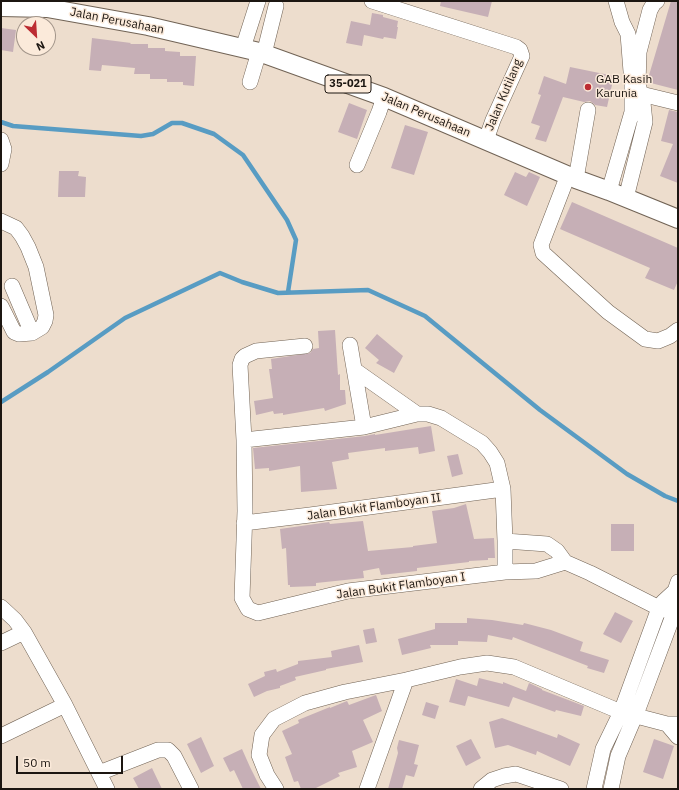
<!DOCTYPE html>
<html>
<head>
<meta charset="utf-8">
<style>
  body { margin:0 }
  #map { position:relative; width:679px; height:790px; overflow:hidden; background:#edddcd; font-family:"IBM Plex Sans",sans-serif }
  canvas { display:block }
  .frame { position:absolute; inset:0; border:2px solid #1c1611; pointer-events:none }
  .north { position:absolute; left:16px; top:16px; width:40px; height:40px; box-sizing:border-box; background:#fbeada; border:1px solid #a2958a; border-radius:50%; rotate:155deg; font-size:11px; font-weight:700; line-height:16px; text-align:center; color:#1c1611 }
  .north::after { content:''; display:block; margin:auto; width:14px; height:18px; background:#bc2c32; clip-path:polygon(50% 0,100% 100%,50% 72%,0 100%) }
  .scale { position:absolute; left:16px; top:756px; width:107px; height:18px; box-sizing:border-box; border:2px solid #1c1611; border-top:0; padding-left:5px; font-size:12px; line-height:14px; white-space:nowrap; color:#1c1611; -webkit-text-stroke:3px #fbeada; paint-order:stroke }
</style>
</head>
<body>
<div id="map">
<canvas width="679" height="790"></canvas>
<div class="frame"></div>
<div class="north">N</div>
<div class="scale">50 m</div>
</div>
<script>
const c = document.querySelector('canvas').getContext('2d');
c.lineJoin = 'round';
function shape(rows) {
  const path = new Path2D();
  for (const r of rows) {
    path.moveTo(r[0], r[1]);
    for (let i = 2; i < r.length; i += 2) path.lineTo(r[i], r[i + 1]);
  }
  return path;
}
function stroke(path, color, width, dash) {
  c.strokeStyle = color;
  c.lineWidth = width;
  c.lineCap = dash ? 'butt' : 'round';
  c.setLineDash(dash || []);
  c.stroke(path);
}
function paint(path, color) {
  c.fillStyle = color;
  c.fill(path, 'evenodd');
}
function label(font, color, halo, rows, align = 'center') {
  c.font = font + ' "IBM Plex Sans",sans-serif';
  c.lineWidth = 3;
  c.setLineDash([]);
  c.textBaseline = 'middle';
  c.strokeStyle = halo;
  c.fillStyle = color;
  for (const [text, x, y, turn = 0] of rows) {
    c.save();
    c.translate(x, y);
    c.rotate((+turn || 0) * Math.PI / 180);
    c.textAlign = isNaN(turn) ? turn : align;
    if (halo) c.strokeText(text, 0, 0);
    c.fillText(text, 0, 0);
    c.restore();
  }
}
stroke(shape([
  [1,122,13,126,141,136,153,134,172,123,182,123,214,134,243,155,287,220,296,240,288,292],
  [1,402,48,372,125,318,220,273,242,282,278,293,368,290,425,316,540,410,627,474,665,496,678,501]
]), '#589cc3', 4.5);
paint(shape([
  [441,1,492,1,488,17,440,6],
  [671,1,678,1,678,90,647,82],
  [372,13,383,15,383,17,398,21,397,27,398,27,396,39,384,37,383,39,364,35,362,46,346,43,351,21,370,25],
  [1,28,16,30,13,52,1,50],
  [92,38,131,43,130,44,148,44,148,48,165,48,165,51,180,52,180,56,196,56,194,86,183,85,183,82,167,82,167,79,150,79,150,74,134,74,135,68,102,65,101,71,89,70],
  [570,67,614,76,607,107,595,105,590,101,584,102,563,97,546,142,535,139,540,126,531,123,541,95,538,94,544,76,566,84],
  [349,103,367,110,357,139,338,132],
  [669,110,678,112,678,183,660,176,673,144,661,141],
  [405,125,428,132,414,175,391,168],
  [59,171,79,171,78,176,86,177,85,197,58,197],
  [515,172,526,177,529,172,540,177,527,206,504,195],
  [572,202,678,248,678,281,674,290,645,278,650,268,560,229],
  [335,330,338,375,340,374,340,390,345,390,346,404,325,411,324,408,283,415,283,413,274,414,273,411,256,415,254,401,273,398,269,369,272,369,271,359,310,353,313,349,319,348,318,331],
  [377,334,403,356,394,373,376,363,379,360,365,348],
  [431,426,435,451,419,454,418,447,385,451,385,448,348,453,349,459,332,462,337,489,301,492,300,466,269,471,269,468,255,469,253,448,365,436,375,434,375,435],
  [458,454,463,474,452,477,447,456],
  [466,504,474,539,494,538,495,558,488,558,488,560,469,561,469,562,417,568,417,571,381,575,379,568,363,571,364,578,316,583,316,586,290,587,290,585,288,585,286,548,282,549,280,529,329,522,330,524,363,521,368,551,413,547,413,546,437,543,432,511,454,508],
  [611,524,634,524,634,551,611,551],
  [615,612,633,621,621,643,603,634],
  [467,618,492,620,523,625,524,623,551,630,583,642,580,651,609,660,604,673,587,668,588,666,513,637,512,640,488,635,487,642,458,641,458,645,430,645,431,648,402,655,398,639,435,629,435,623,467,623],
  [374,628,377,642,366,644,363,630],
  [359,645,363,662,326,669,326,670,295,677,296,680,280,686,280,688,267,691,254,697,248,684,265,676,264,672,276,669,277,672,298,664,298,661,332,657,331,651],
  [479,678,503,684,503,682,526,691,529,683,542,689,542,690,584,706,581,716,556,710,555,712,513,697,509,707,468,696,465,706,449,702,456,679,477,686],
  [376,695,382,711,363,720,373,742,352,751,357,767,338,773,340,776,314,789,301,789,298,781,294,782,285,757,292,754,282,731,299,723,298,720,330,707,330,708,347,701,349,705],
  [426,702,439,706,435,719,422,715],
  [502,718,557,738,558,734,580,744,570,766,537,751,536,755,508,745,495,748,489,722],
  [201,737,214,766,201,773,187,744],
  [471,739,481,758,466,766,456,746],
  [654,739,674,746,663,779,643,772],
  [399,740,419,745,414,764,418,765,414,777,406,775,402,789,388,789,398,753,397,748],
  [242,749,250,767,261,789,243,789,234,770,230,772,223,758],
  [152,768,162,789,139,789,133,778]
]), '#c6afb6');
const minor = shape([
  [372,1,516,47,520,50,522,56,493,120,486,140],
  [243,48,258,1],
  [264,54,276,6],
  [250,82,259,52],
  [641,94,678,103],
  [1,140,4,149,1,164],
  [357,165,379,112,384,97],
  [568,175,541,245,543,253,608,312,645,339,658,341,670,336,678,330],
  [576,179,588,110],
  [609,191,632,112,632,84,628,34,622,22,616,1],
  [626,198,645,122,643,103,638,84,639,52,650,10,654,3,657,1],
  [1,221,16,228,22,236,28,247,36,267,46,315,45,321,42,327,32,333,19,334,14,332,1,306],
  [12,286,32,333],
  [350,345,364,427],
  [305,346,256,351,245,356,242,359,240,365,244,440,245,511,242,598,248,609,258,613,348,591,505,572,536,571,565,562],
  [356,371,417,414],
  [244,440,364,427,417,414,428,414,441,418,482,443,490,452,497,463,503,489,505,541,505,572],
  [244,523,310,515,503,489],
  [505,541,547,544,557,551,565,562,590,573,659,608,668,611],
  [1,607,15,620,24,632,65,705,107,789],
  [1,643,24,632],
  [667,724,678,737],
  [1,736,65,705],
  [99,773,158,750,168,750,174,756,191,789],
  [276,789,267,775,259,755,262,735,274,719,305,703,345,692,406,680,460,667,487,663,514,667,621,712,667,724,678,724],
  [367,789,406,680],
  [481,789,492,780,504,776,516,774,561,789],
  [594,789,603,749,621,712,659,608,663,602,675,591],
  [611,789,618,756,638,709,674,613,676,606,675,591,678,582]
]);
const major = shape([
  [1,7,47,8,148,26,259,52,384,97,576,179,609,191,678,219]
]);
stroke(minor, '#716355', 16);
stroke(major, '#716355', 20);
stroke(minor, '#fff', 15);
stroke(major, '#fff', 18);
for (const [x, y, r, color] of [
  [588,87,4,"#bc2c32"]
]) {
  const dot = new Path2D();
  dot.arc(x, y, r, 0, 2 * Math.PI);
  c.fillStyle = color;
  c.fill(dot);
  stroke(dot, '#fbeada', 1.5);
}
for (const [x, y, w] of [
  [348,84,46]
]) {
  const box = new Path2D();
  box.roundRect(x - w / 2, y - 9, w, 18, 3);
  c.fillStyle = '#fbeada';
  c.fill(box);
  stroke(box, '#1c1611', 1);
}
label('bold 11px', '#1c1611', null, [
  ["35-021",348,84]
]);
label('12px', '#1c1611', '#fbeada', [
  ["Jalan Perusahaan",117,21,11],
  ["Jalan Kutilang",504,95,-67],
  ["Jalan Perusahaan",426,115,23],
  ["Jalan Bukit Flamboyan II",374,507,-8],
  ["Jalan Bukit Flamboyan I",401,586,-8]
]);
label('12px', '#1c1611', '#fbeada', [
  ["GAB Kasih",596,80],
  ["Karunia",596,94]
], 'left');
</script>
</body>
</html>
